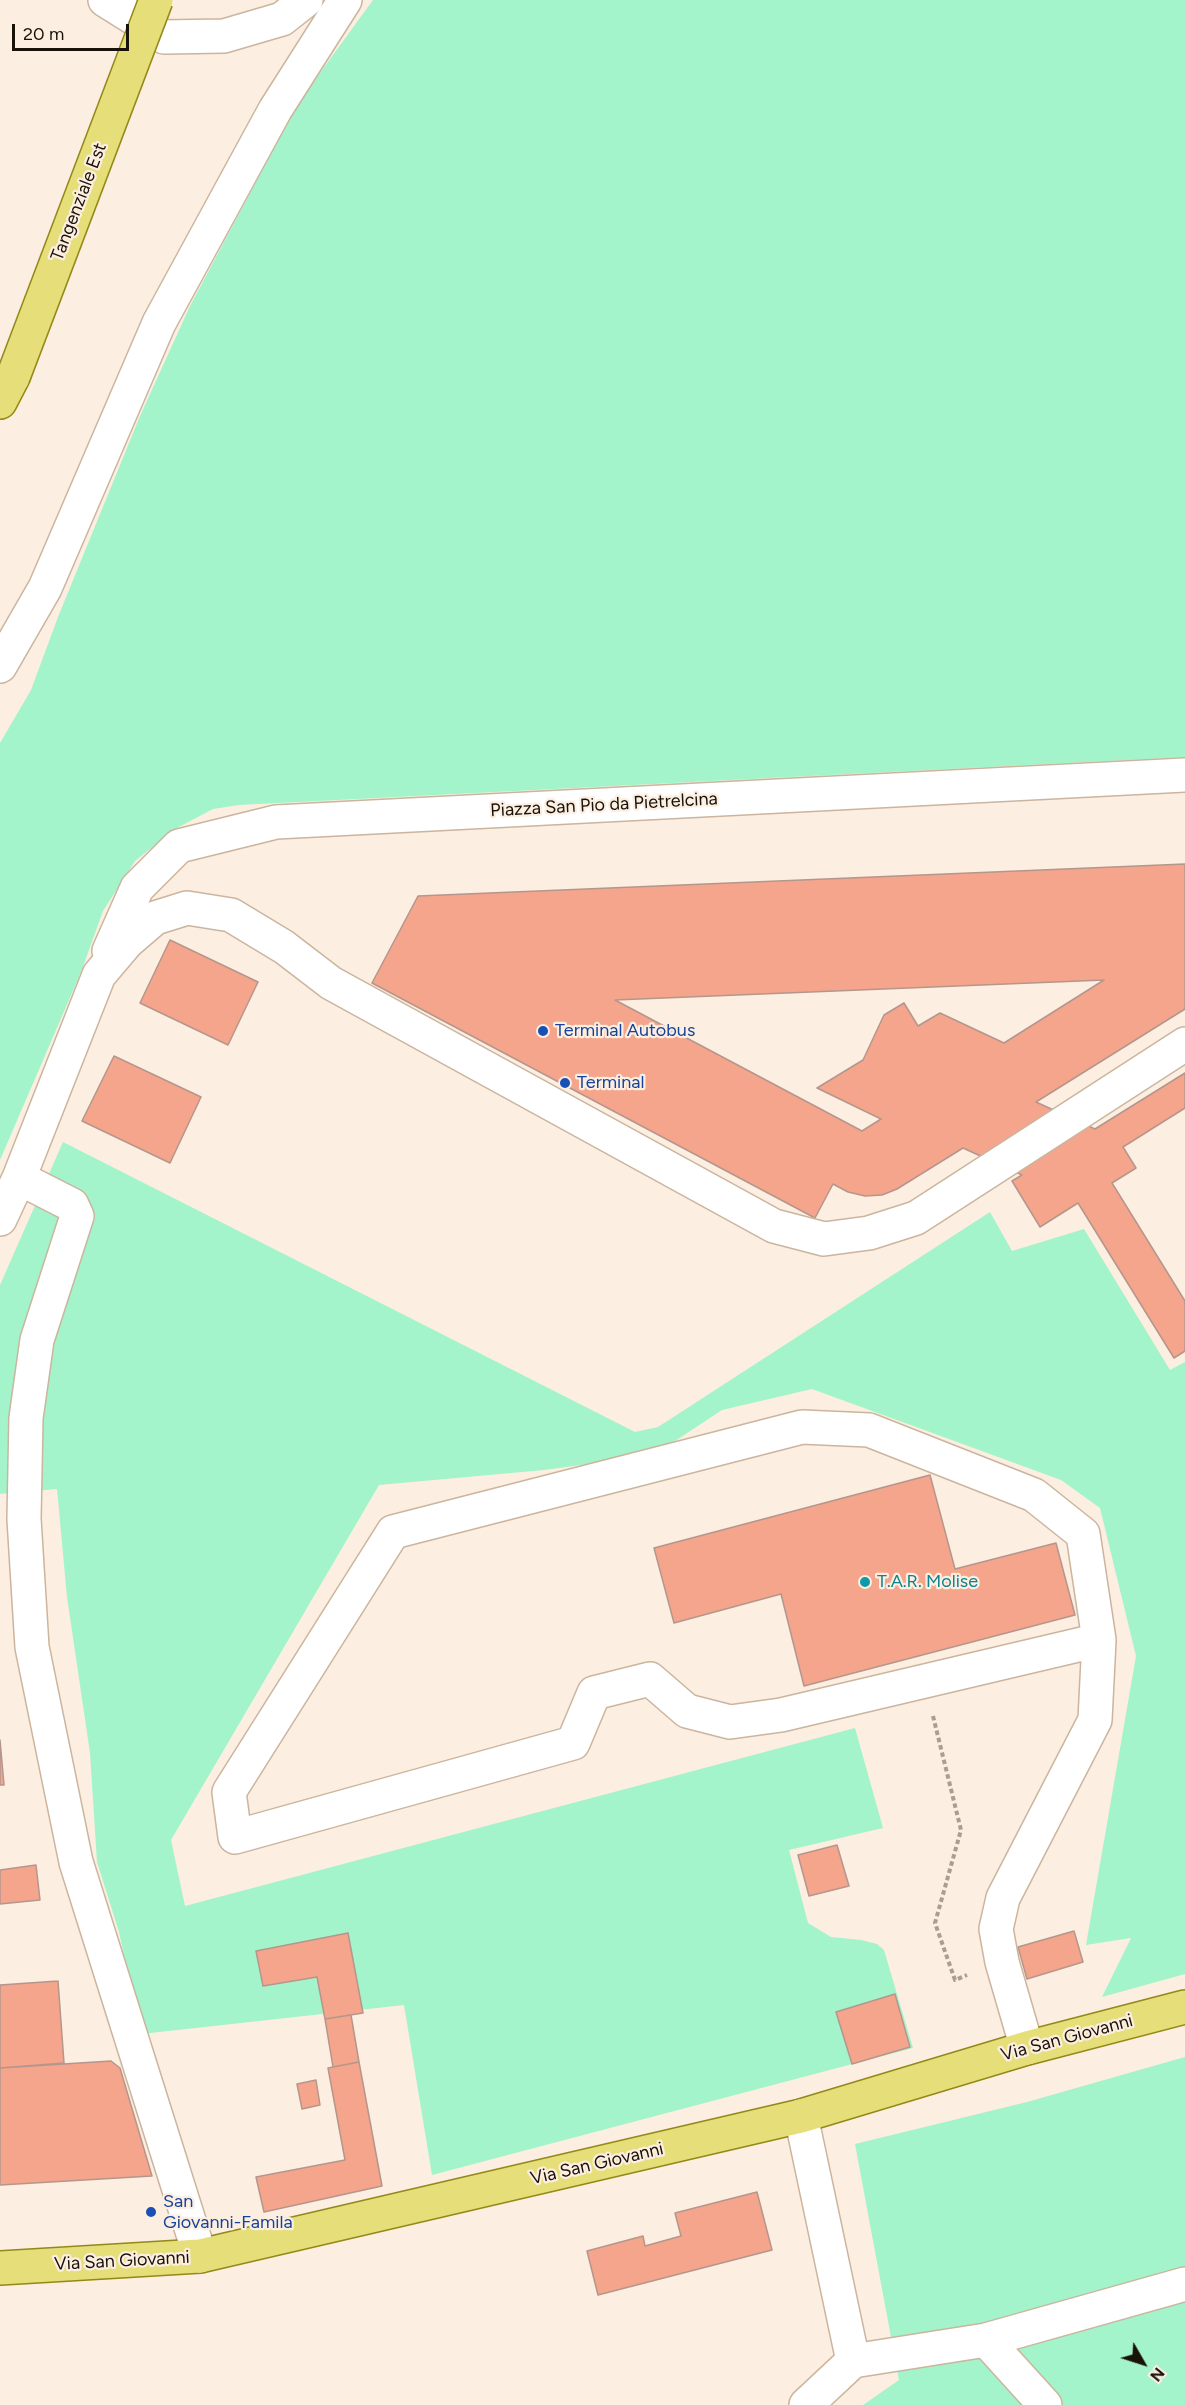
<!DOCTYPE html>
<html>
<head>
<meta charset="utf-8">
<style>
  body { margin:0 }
  #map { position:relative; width:1185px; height:2405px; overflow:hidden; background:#fceee0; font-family:Figtree,sans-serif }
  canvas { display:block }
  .north { position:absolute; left:1113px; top:2333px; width:60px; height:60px; -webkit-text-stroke:4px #fceee0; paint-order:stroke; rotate:129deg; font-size:16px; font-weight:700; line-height:24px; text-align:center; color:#191209 }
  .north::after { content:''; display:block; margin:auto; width:21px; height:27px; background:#191209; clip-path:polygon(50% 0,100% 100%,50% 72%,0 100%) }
  .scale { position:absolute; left:12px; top:24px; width:117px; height:27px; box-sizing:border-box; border:3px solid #191209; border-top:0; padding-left:8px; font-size:18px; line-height:21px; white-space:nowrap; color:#191209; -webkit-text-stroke:4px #fceee0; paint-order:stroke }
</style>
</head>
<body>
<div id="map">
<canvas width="1185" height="2405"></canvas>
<div class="north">N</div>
<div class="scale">20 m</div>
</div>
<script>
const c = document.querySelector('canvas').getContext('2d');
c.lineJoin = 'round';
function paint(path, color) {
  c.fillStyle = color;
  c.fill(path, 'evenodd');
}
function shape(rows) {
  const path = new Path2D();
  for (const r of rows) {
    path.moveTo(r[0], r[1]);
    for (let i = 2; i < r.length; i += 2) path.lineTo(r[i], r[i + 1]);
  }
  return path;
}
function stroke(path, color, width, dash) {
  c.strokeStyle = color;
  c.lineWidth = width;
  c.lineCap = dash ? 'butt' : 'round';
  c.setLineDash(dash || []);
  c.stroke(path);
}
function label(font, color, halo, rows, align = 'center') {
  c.font = font + ' Figtree,sans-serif';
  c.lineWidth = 4.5;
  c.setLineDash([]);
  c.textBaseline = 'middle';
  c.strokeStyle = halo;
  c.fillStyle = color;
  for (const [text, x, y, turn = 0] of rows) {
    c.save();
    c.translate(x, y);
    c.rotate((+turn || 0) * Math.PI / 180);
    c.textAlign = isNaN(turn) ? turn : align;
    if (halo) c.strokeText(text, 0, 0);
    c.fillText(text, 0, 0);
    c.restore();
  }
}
paint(shape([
  [373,0,1185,0,1185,757,239,805,213,809,175,829,135,861,103,911,81,972,0,1160,0,743,31,690,58,617,140,416,190,306,298,103],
  [63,1142,635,1432,658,1427,990,1212,1012,1251,1084,1229,1170,1370,1185,1362,1185,1974,1102,1997,1131,1938,1086,1945,1136,1656,1100,1508,1061,1480,812,1389,722,1410,663,1449,632,1458,544,1470,379,1485,171,1840,185,1906,855,1728,883,1828,789,1850,808,1923,831,1937,861,1940,877,1944,884,1950,913,2048,432,2175,404,2005,141,2034,119,1932,97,1862,90,1753,67,1597,57,1489,0,1494,0,1285],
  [1185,2057,1185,2405,863,2405,899,2380,855,2144,1027,2102]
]), '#a3f4ca');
const building = shape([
  [1185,864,1185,1009,1036,1102,1095,1129,1185,1073,1185,1108,1123,1147,1136,1168,1112,1183,1185,1301,1185,1351,1174,1358,1078,1203,1040,1227,1012,1181,1022,1175,963,1148,897,1189,882,1195,865,1196,848,1192,833,1184,815,1218,372,983,418,896,1185,864],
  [1104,980,1004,1043,940,1013,918,1026,904,1003,884,1015,863,1060,817,1088,881,1119,862,1131,615,1000,1104,980],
  [170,940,258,982,228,1045,140,1003,170,940],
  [114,1056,201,1097,170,1163,82,1121,114,1056],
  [930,1475,955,1569,1056,1543,1075,1615,804,1686,781,1594,674,1623,654,1548,930,1475],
  [0,1740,4,1785,0,1785,0,1740],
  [837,1845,849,1886,809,1896,798,1855,837,1845],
  [36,1865,40,1900,0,1904,0,1870,36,1865],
  [1074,1931,1083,1962,1027,1979,1018,1947,1074,1931],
  [348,1933,363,2013,325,2019,317,1977,263,1986,256,1951,348,1933],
  [58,1981,64,2063,0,2068,0,1985,58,1981],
  [895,1994,910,2047,852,2064,836,2012,895,1994],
  [351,2015,359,2062,333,2067,325,2019,351,2015],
  [111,2061,120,2068,152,2176,0,2185,0,2068,111,2061],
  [359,2062,382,2186,264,2212,256,2177,345,2160,328,2068,359,2062],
  [316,2080,320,2105,302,2109,297,2084,316,2080],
  [757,2192,772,2250,598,2295,587,2251,643,2236,645,2246,681,2236,675,2213,757,2192]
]);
paint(building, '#f4a58c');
stroke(building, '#b5968c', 1.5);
const minor = shape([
  [105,0,164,37,224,36,282,19,306,0],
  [0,666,45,588,159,323,275,110,345,0],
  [109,951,137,888,179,846,276,822,1185,775],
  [19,1178,72,1205,77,1216,37,1340,26,1418,24,1519,32,1647,76,1862,200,2256],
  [0,1219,19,1178,99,975,127,942,155,918,187,908,231,915,284,947,331,983,774,1226,824,1239,869,1233,916,1218,1185,1044],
  [1027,2048,1002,1962,996,1929,1003,1898,1095,1720,1099,1640,1083,1534,1034,1495,869,1430,802,1427,393,1532,229,1792,235,1837,573,1743,594,1693,650,1679,687,1711,730,1722,781,1715,1099,1640],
  [801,2116,853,2361,806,2405],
  [986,2340,1045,2405],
  [853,2361,986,2340,1185,2284]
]);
const major = shape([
  [0,402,13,377],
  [0,2268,200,2256,801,2116,1027,2048,1185,2007]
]);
stroke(minor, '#cbb59e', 36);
stroke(major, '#938818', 36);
stroke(shape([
  [933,1716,961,1830,935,1923,955,1980,967,1975]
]), '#a99e92', 4, [4.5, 3]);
stroke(minor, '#fff', 33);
stroke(major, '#e5de79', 33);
const majorBridge = shape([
  [13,377,156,0]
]);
stroke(majorBridge, '#938818', 36, []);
stroke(majorBridge, '#e5de79', 33);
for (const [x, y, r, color] of [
  [543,1031,6,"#1a4fb4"],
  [565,1083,6,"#1a4fb4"],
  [865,1582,6,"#0f9aa8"],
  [151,2212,6,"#1a4fb4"]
]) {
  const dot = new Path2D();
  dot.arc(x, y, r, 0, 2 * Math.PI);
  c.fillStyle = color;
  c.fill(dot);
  stroke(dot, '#fceee0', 2);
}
label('18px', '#191209', '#fceee0', [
  ["Tangenziale Est",79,202,-69],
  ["Piazza San Pio da Pietrelcina",604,805,-3],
  ["Via San Giovanni",1067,2038,-15],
  ["Via San Giovanni",597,2164,-13],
  ["Via San Giovanni",122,2261,-3]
]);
label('18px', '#164399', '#fceee0', [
  ["Terminal Autobus",555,1031],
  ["Terminal",577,1083],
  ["San",163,2202],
  ["Giovanni-Famila",163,2223]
], 'left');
label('18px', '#0d838f', '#fceee0', [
  ["T.A.R. Molise",877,1582]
], 'left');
</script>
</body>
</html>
